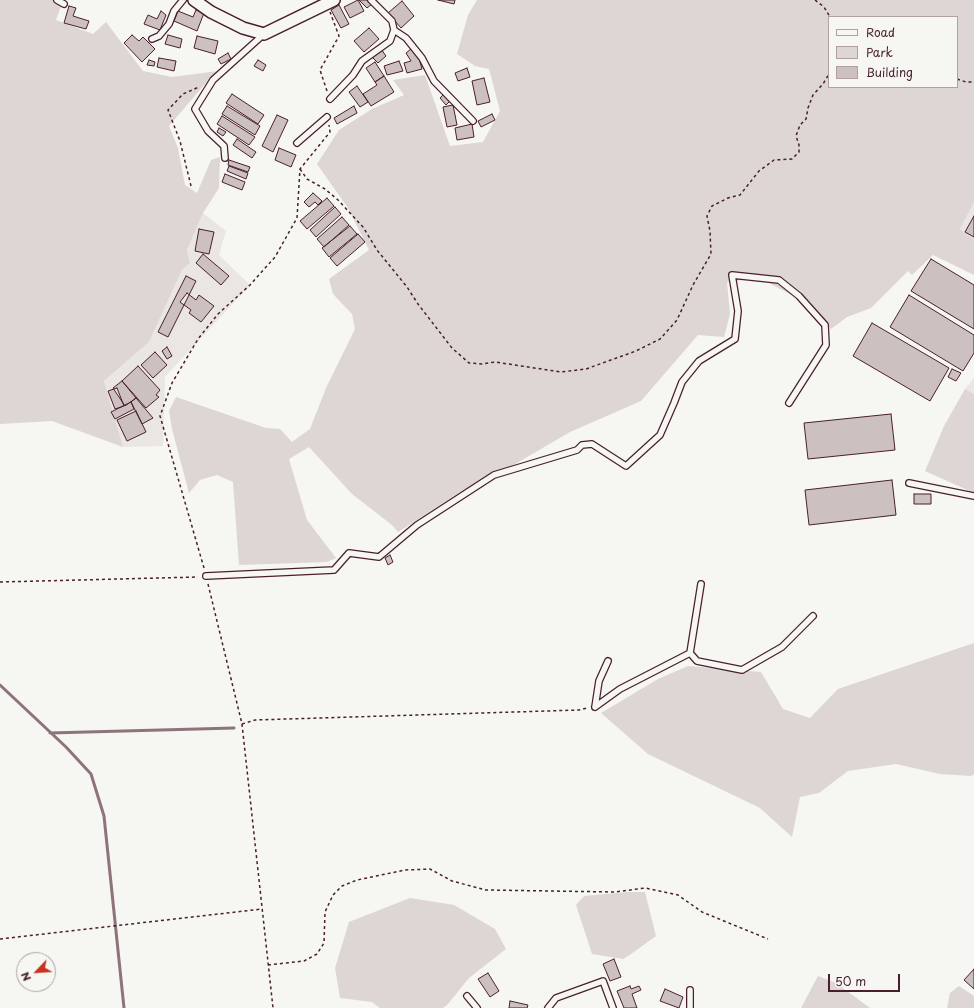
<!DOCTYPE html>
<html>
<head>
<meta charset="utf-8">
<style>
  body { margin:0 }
  #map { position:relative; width:974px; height:1008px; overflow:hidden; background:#f6f6f2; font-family:"Playpen Sans",sans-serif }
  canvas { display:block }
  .legend { position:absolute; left:828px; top:16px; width:130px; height:72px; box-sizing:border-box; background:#f6f6f2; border:1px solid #b1a0a2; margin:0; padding:5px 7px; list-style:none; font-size:12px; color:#4a1f2b }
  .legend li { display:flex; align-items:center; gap:8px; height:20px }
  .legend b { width:20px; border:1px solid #b1a0a2 }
  .north { position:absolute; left:16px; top:952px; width:40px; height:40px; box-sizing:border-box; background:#f6f6f2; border:1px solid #b1a0a2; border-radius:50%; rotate:245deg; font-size:11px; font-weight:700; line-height:16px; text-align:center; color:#4a1f2b }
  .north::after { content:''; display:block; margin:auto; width:14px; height:18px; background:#c8321e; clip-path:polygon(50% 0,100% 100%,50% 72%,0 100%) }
  .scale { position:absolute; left:828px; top:974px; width:72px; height:18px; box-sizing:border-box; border:2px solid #4a1f2b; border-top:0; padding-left:5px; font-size:12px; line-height:14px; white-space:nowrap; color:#4a1f2b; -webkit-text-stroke:3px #f6f6f2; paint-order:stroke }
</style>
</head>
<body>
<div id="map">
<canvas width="974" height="1008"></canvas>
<ul class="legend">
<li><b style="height:5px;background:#f6f6f2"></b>Road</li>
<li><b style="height:11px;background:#ddd6d5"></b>Park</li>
<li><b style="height:11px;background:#ccc1c0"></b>Building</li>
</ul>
<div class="north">N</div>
<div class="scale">50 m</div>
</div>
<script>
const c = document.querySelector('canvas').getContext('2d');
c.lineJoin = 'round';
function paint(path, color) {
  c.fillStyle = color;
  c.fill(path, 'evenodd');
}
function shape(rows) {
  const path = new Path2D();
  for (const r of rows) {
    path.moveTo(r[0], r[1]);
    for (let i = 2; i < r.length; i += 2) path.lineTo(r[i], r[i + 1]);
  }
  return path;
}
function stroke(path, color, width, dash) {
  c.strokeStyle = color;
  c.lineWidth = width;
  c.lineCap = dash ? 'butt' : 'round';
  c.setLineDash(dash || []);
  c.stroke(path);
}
paint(shape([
  [973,202,974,202,974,239,960,229],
  [203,213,226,231,219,255,250,285,165,377,163,446,123,447,104,381,149,342,182,270,190,263,187,250],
  [974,378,974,394,965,389]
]), '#e9e6e3');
paint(shape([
  [0,0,63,0,56,20,93,34,106,22,143,71,172,77,218,71,211,77,169,126,178,148,185,185,197,193,211,160,220,157,219,188,203,213,187,250,190,263,182,270,149,342,104,381,123,447,52,421,0,424],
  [477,0,974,0,974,202,960,229,974,239,974,275,933,255,912,275,908,271,871,308,847,317,831,329,811,305,759,278,727,282,730,314,724,337,698,335,641,401,570,432,510,467,460,492,398,532,392,525,352,494,309,447,289,459,307,520,336,558,327,562,239,565,233,482,217,475,200,480,189,493,172,429,169,411,176,397,266,428,280,429,292,442,310,429,326,388,355,329,352,314,333,294,329,279,369,250,348,208,317,164,339,130,372,109,404,95,393,80,425,75,450,146,483,142,500,111,489,69,475,66,457,54,468,15],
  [829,17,957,17,957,87,829,87],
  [965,389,974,394,974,493,925,471,944,426],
  [974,643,974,774,971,776,940,774,896,764,848,771,819,793,800,797,792,837,760,808,648,754,601,713,658,679,688,666,761,672,783,709,810,718,838,689],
  [628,892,645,892,656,936,631,954,623,959,592,954,576,905,584,896],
  [410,898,454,905,495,929,506,949,469,978,448,1004,443,1008,380,1008,372,1002,340,998,335,968,349,922],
  [818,976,836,983,870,1008,801,1008],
  [959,986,974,996,974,1008,947,1008,950,993]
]), '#ddd6d5');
stroke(shape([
  [0,685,66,747,91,774,104,816,124,1008],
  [50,733,234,728]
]), '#8e747a', 3);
const building = shape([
  [358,0,364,11,350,18,344,7,358,0],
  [359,0,369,0,372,4,367,8,359,0],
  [438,0,455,0,454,4,438,0],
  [402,1,414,16,401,28,388,13,402,1],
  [339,5,349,24,341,28,331,10,339,5],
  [69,6,76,8,73,16,89,21,86,29,64,23,69,6],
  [196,10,204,13,197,31,174,21,178,11,193,17,196,10],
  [161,11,166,15,160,30,144,24,148,15,157,19,161,11],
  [369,28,379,39,364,52,354,41,369,28],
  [132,35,139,41,143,37,155,49,142,62,124,43,132,35],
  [168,35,182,39,180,48,165,44,168,35],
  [197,36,218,41,215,54,194,48,197,36],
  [381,49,386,56,378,63,372,57,381,49],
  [411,49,419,58,422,69,407,73,404,63,411,61,406,53,411,49],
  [228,53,231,59,221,64,218,59,228,53],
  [159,58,176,61,174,71,157,67,159,58],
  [149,60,155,62,154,66,147,65,149,60],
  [258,60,266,65,263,71,254,66,258,60],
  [399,61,403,71,387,75,384,66,399,61],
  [375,62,384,76,375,82,366,68,375,62],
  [467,68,470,77,458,81,455,73,467,68],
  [384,76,394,92,371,106,363,94,377,85,375,82,384,76],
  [484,78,490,102,477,105,472,81,484,78],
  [357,86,368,102,360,107,349,92,357,86],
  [232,94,264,115,258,124,226,103,232,94],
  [444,94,450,101,446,105,440,98,444,94],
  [453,105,457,125,447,127,443,107,453,105],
  [227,106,260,126,255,135,222,114,227,106],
  [354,106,357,113,337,124,334,118,354,106],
  [492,114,495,120,481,127,478,121,492,114],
  [277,115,288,120,273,152,262,146,277,115],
  [222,116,255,137,249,145,217,124,222,116],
  [472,124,474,137,457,140,455,128,472,124],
  [219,128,226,132,223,136,217,132,219,128],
  [237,139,256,152,252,158,233,145,237,139],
  [279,148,296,155,291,167,275,160,279,148],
  [229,160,250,167,248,172,228,165,229,160],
  [229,166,248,173,246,179,227,171,229,166],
  [225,174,245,182,242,190,222,182,225,174],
  [313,193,322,201,318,205,315,202,309,207,304,202,313,193],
  [327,198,334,206,307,229,300,221,327,198],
  [335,207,341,214,316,237,310,230,335,207],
  [974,216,974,237,965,232,974,216],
  [342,217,349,225,324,247,317,239,342,217],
  [350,226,357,234,329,257,322,248,350,226],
  [199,229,214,232,209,254,195,251,199,229],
  [358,234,365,242,337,266,330,258,358,234],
  [203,254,229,276,221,285,196,263,203,254],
  [931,259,974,285,974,329,911,291,931,259],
  [186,276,196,281,168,337,158,332,186,276],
  [187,293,196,300,199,295,214,306,201,322,189,313,191,310,180,302,187,293],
  [909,295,974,335,974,353,963,371,890,327,909,295],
  [872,323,949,368,930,401,853,356,872,323],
  [167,347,172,356,167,359,162,351,167,347],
  [155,352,167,365,153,378,141,365,155,352],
  [138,366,160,390,156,395,159,397,146,408,122,381,138,366],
  [952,369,961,373,956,381,948,377,952,369],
  [122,381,136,398,125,406,113,388,122,381],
  [117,388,124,406,115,409,108,391,117,388],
  [136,398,153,418,142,424,131,402,136,398],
  [131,402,134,409,115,419,111,412,131,402],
  [136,411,146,432,127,441,117,420,136,411],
  [891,414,895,450,808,459,804,423,891,414],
  [892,480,896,515,809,525,805,490,892,480],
  [914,494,931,494,931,504,914,504,914,494],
  [390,555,393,562,388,565,385,558,390,555],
  [614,959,621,977,610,981,603,964,614,959],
  [974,969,974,989,964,980,974,969],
  [488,973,499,991,490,997,478,979,488,973],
  [630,986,631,989,639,986,641,990,632,994,637,1008,624,1008,617,991,630,986],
  [665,989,683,997,679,1008,660,1001,665,989],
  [510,1001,528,1005,527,1008,509,1008,510,1001]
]);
paint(building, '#ccc1c0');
stroke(building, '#4a1f2b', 1);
const service = shape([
  [57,0,64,4],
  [394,30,406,38,422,58,434,81,473,121],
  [152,39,159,36,169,24,174,11,183,0],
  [330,99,353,75,362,61,390,41,394,30,392,21,371,0],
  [297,143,327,117],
  [225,158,224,146,208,131,195,109,213,80,264,34],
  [909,483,974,496],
  [206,576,334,570,349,553,379,557,417,525,494,475,577,450,582,445,592,444,626,466,660,435,674,403,682,382,699,361,735,339,738,311,732,275,779,280,799,296,825,325,826,345,789,403],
  [701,584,690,653,697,661,742,670,782,647,813,616],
  [595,707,620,689,690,653],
  [595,707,599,681,608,661],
  [467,996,477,1008],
  [548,1008,556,998,603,981,613,1008],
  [690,1008,690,990]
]);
const minor = shape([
  [194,0,211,12,243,28,264,34,334,0]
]);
stroke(service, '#4a1f2b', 8);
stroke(minor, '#4a1f2b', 14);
stroke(shape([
  [815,0,824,7,830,17],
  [957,79,966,82,974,82],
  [327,91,320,70,339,36,330,12],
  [300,169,307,179,325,189,338,200,363,227,377,250,407,287,418,304,452,348,469,363,482,364,495,362,561,372,586,369,636,351,660,339,677,320,693,285,711,254,710,231,707,216,712,206,728,198,740,195,759,171,774,160,792,159,799,152,799,145,796,136,800,125,806,119,808,108,813,95,823,84,829,74],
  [191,186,180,141,168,110,183,94,199,87],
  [204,568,160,416,172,383,198,339,218,314,250,285,275,257,297,218,300,169,330,132,329,125],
  [0,582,198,577],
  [208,584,242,724,273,1008],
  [242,724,255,720,579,710,587,708],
  [0,939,262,909],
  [268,965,304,961,317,954,324,943,325,912,333,895,342,886,357,880,405,870,430,869,452,881,486,890,615,892,645,888,678,895,702,912,768,939]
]), '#4a1f2b', 1.5, [3, 3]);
stroke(service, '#f6f6f2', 5.5);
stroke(minor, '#f6f6f2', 11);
</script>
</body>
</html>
